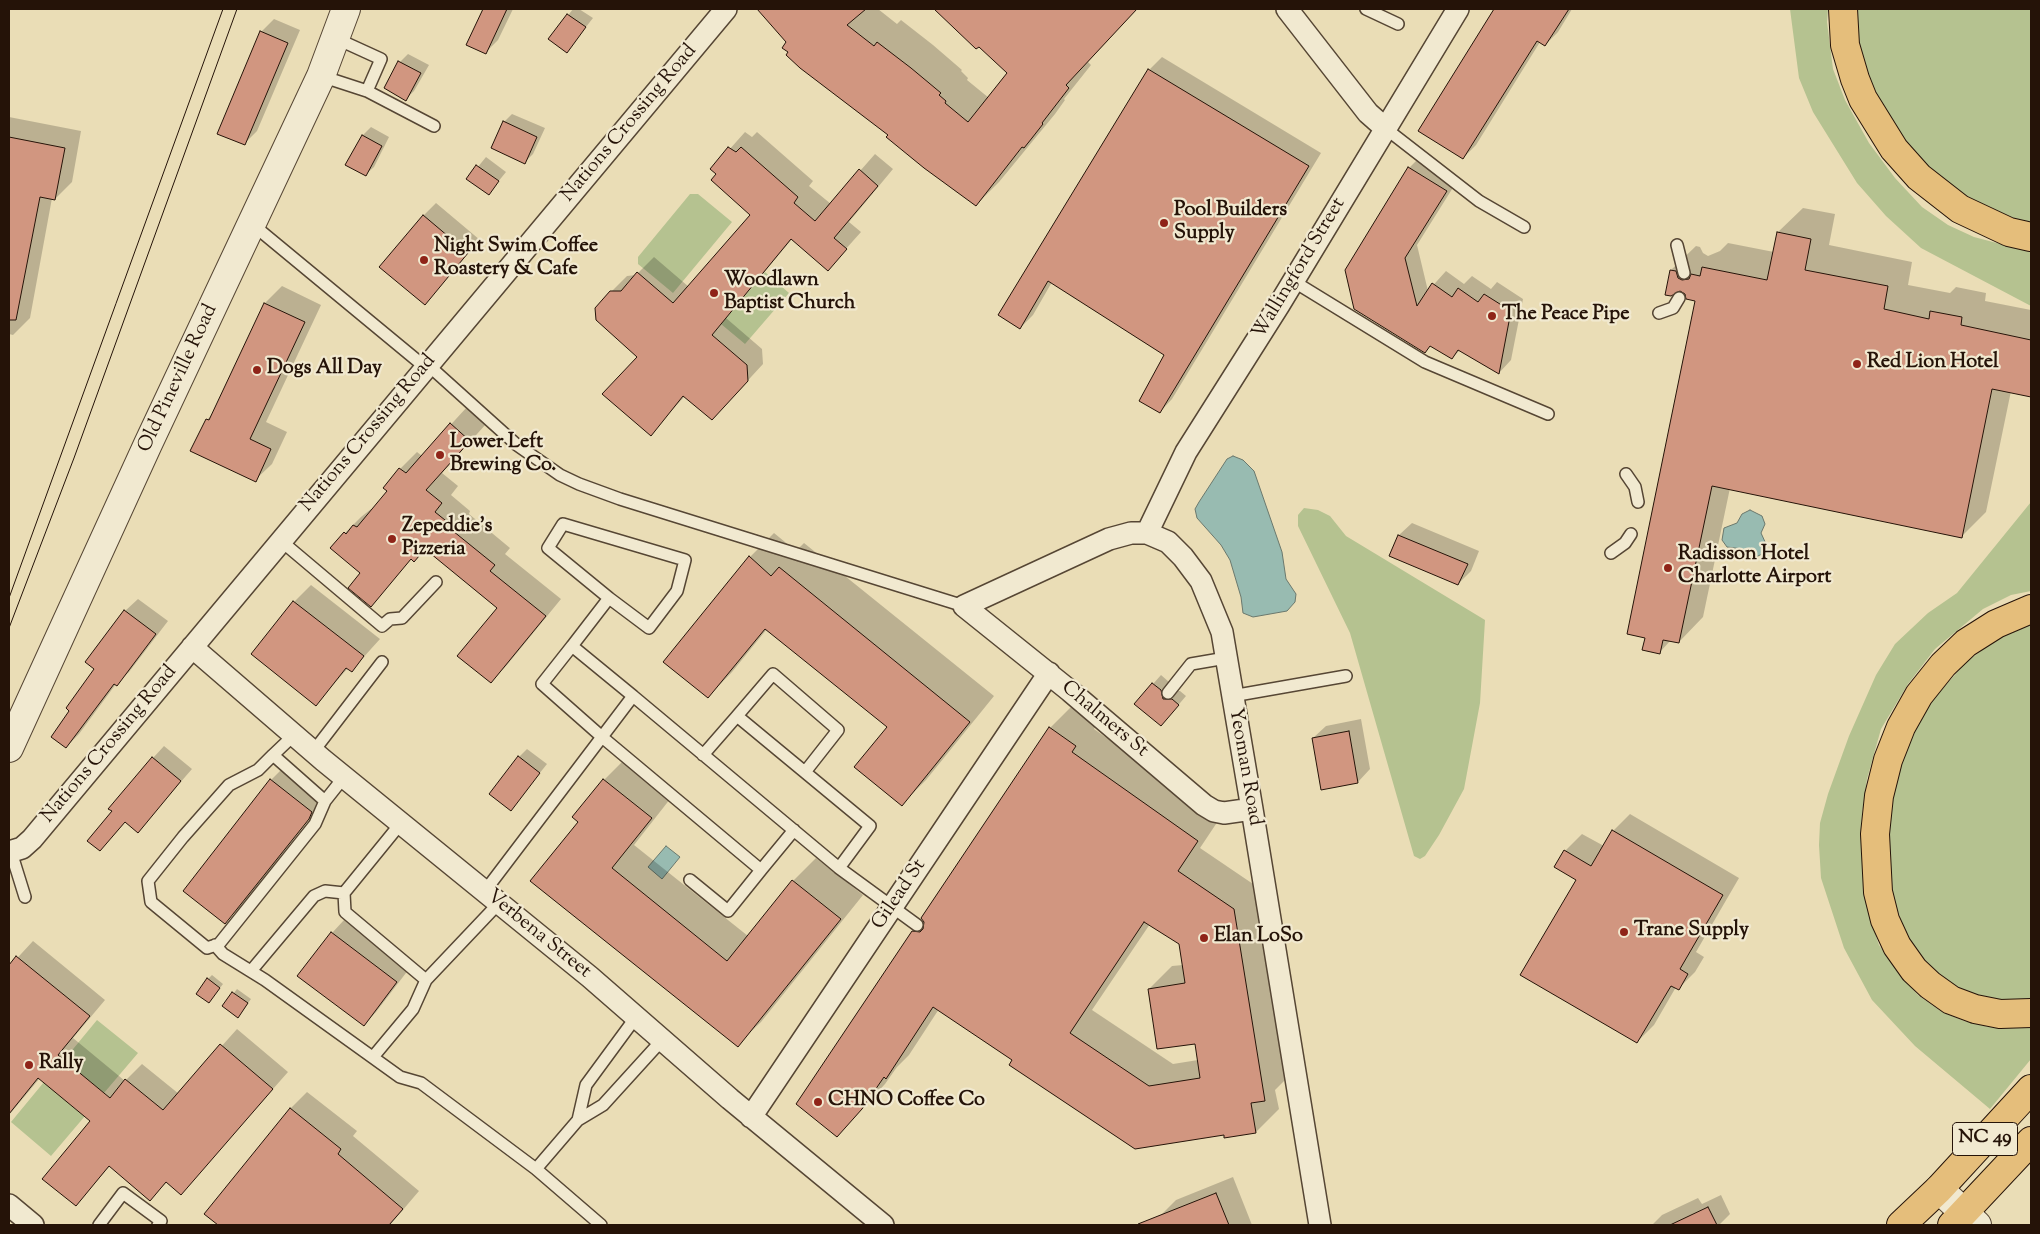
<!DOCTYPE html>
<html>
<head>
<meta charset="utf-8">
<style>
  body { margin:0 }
  #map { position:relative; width:2040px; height:1234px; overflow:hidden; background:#eaddb6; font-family:"Sorts Mill Goudy",serif }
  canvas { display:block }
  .frame { position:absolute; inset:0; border:10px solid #251308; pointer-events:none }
</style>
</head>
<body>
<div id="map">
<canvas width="2040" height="1234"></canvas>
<div class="frame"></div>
</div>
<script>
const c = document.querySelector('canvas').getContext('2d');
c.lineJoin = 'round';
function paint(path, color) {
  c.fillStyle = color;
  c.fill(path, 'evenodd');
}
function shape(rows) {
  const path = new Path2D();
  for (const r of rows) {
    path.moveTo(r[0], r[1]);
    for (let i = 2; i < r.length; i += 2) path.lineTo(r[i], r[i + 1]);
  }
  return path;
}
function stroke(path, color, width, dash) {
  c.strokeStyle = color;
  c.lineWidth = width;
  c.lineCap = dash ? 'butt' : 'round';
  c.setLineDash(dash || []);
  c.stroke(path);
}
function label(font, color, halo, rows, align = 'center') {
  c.font = font + ' "Sorts Mill Goudy",serif';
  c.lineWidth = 4.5;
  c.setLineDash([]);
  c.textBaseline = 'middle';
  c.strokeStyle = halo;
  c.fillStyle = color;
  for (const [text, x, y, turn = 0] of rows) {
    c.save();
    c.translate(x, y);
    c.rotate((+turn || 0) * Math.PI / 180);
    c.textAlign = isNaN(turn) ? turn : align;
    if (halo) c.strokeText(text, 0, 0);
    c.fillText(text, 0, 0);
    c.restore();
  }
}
paint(shape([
  [1790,9,1828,9,1827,22,1833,69,1845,100,1869,143,1895,178,1922,207,1948,225,1974,237,2031,252,2031,306,1921,248,1886,216,1857,183,1813,112,1799,78],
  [1855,9,2031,9,2031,226,1974,207,1911,154,1874,97,1857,39],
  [690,194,698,194,732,222,673,293,638,264,638,257],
  [765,272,789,293,745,344,721,324],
  [2031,502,2031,591,2011,595,1983,609,1935,649,1908,684,1881,729,1867,779,1862,815,1861,846,1870,918,1879,945,1899,974,1918,995,1942,1012,1964,1021,1989,1027,2031,1028,2031,1059,1990,1109,1915,1046,1872,1000,1844,948,1821,878,1819,845,1820,823,1828,794,1849,736,1876,675,1895,644,1928,613,1957,593],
  [1304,508,1318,510,1330,516,1346,536,1485,620,1480,703,1464,789,1439,835,1425,856,1420,859,1414,856,1350,633,1298,526,1298,515],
  [2031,624,2031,1003,2002,1003,1959,991,1935,975,1912,949,1891,893,1888,842,1894,792,1899,770,1906,749,1925,709,1966,662,1999,638],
  [97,1020,138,1053,104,1093,64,1060],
  [44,1082,85,1116,51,1156,11,1122]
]), '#b5c290');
const water = shape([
  [1233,456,1243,460,1254,471,1282,552,1286,579,1296,594,1295,602,1287,611,1253,617,1243,613,1241,597,1230,560,1221,545,1197,518,1195,509,1199,502,1227,459,1233,456],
  [1750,510,1762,516,1765,524,1761,533,1766,544,1764,553,1754,558,1749,557,1742,549,1727,547,1722,540,1724,528,1737,523,1742,514,1750,510],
  [666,846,680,857,662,879,648,867,666,846]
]);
paint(water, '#98bbb1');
stroke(water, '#6a786d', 1);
paint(shape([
  [484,9,513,9,498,40,485,53,468,44],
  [573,9,579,9,593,18,567,51,550,39],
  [767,9,878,9,897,24,901,20,933,45,962,70,961,71,968,78,967,80,989,98,1008,73,979,45,976,47,935,9,1137,9,1088,62,1091,65,1064,99,1065,100,1055,114,999,182,976,205,788,55,790,52,788,42,763,13],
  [1495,9,1572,9,1558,32,1545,45,1540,42,1476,145,1463,158,1419,131],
  [274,19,300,30,257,131,244,144,261,32],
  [408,54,429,65,414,91,406,99,385,88,400,62],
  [1162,57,1321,153,1172,399,1160,412,1166,354,1052,282,1033,315,1020,328,1149,70],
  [512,114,545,128,533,154,525,162,504,122],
  [9,117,81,131,72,182,55,199,52,198,30,318,13,335,9,334],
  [371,127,389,137,374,167,365,175,363,135],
  [745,132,752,137,757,132,813,181,809,186,831,204,875,154,893,169,849,222,861,232,828,269,792,239,726,318,762,349,763,364,728,402,685,396,650,434,638,357,611,292,627,276,636,275,654,257,689,287,752,215,712,169],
  [1422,155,1459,178,1417,245,1428,291,1446,271,1464,284,1472,276,1491,289,1497,282,1523,299,1511,360,1499,373,1460,350,1452,358,1431,345,1425,352,1346,270,1409,168],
  [486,157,506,172,489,193,468,179],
  [436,203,480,240,425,303,423,216],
  [1803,208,1835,214,1829,245,1912,262,1908,285,1950,293,1956,287,1986,293,1985,301,2031,310,2031,395,2011,391,1986,512,1961,537,1730,488,1703,617,1679,642,1671,640,1659,653,1697,300,1686,293,1671,270,1696,246,1700,247,1703,253,1708,256,1720,251,1728,243,1774,252,1778,232],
  [282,286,321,305,266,422,287,432,272,464,255,480,207,420,213,413,265,303],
  [467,407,486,424,442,473,458,486,451,495,470,511,469,514,510,548,505,554,561,599,507,665,491,682,499,608,426,548,414,560,412,558,371,605,362,573,345,533,361,517,371,509,372,511,388,491,384,488,400,469,417,452,422,456],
  [1412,523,1479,551,1471,571,1458,584,1391,555,1399,535],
  [774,533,796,551,804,543,994,696,926,780,901,805,888,727,767,629,732,672,708,697,750,557],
  [311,585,380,639,352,670,348,668,316,704,253,654,294,602],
  [138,599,168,621,129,672,116,684,79,734,66,747,71,711,96,669,125,611],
  [1161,675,1169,682,1171,691,1180,691,1186,696,1169,716,1153,684],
  [1073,705,1098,722,1094,729,1220,818,1200,848,1256,886,1288,1077,1275,1090,1279,1109,1256,1132,1225,1133,1014,1060,939,1009,909,1055,897,1067,885,1084,837,1136,913,932,924,921,1050,728],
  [1150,924,1180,944,1183,965,1172,966,1149,989,1196,1042,1198,1060,1173,1064,1092,1010],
  [1361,719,1370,769,1358,782,1313,738,1326,726],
  [164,746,192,769,138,831,126,821,111,838,114,811,153,758],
  [527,749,547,764,511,809,519,757],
  [627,757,674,794,634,845,748,936,793,881,816,858,863,895,761,1022,737,1045,532,881,580,821,604,780],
  [288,763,328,795,242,906,225,922,271,780],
  [1630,814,1739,878,1696,952,1704,957,1695,972,1678,989,1676,987,1654,1025,1637,1042,1578,880,1556,867,1565,851,1582,834,1604,846,1613,831],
  [344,920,409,969,376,1012,364,1025,332,933],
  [33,941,105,1000,73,1038,125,1081,142,1064,179,1094,237,1029,288,1072,181,1193,167,1182,150,1199,110,1166,76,1204,92,1121,40,1078,9,1115,9,967],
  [212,975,223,984,209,1002,208,979],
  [237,989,251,999,242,1012,224,1006],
  [307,1092,357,1131,353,1136,419,1191,390,1225,216,1225,218,1224,205,1214,291,1108],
  [1233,1177,1252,1225,1162,1225,1159,1217,1176,1200],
  [1721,1195,1730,1214,1719,1225,1652,1225,1662,1215,1698,1198,1702,1204]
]), '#0003');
const building = shape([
  [483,9,507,9,486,54,466,45,483,9],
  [757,9,866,9,847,25,874,46,877,42,911,68,941,93,939,95,946,101,945,103,968,122,1007,73,979,47,976,49,934,9,1137,9,1066,85,1069,88,1042,123,1043,124,1032,138,1024,148,1022,147,976,206,924,168,886,137,888,135,800,68,786,55,788,52,782,48,786,42,757,9],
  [1494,9,1569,9,1545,46,1537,41,1463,159,1418,131,1494,9],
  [567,14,586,27,567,53,548,39,567,14],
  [260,31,288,43,245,145,217,134,260,31],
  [398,61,421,73,406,101,384,88,398,61],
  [1148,69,1309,166,1160,413,1139,401,1164,355,1048,281,1020,329,998,315,1148,69],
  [503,121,537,137,525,164,491,148,503,121],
  [362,135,382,146,366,176,345,165,362,135],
  [9,137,65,148,55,200,40,197,16,320,9,320,9,137],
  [728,147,736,152,741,147,798,197,794,203,815,221,859,169,878,186,834,238,847,249,828,271,791,239,712,335,747,365,748,381,712,420,683,396,651,436,602,394,637,357,596,320,595,308,610,291,621,291,637,272,673,303,750,215,711,180,716,174,710,169,728,147],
  [476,165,499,181,489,195,466,179,476,165],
  [1408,167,1447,191,1405,258,1417,306,1432,283,1452,297,1458,288,1478,302,1484,294,1511,311,1499,374,1458,350,1452,359,1430,346,1425,353,1354,309,1345,270,1408,167],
  [423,215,468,253,425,305,379,267,423,215],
  [1777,232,1811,239,1805,270,1888,286,1884,309,1929,319,1930,311,1962,317,1961,325,2031,340,2031,397,1992,389,1962,538,1712,486,1679,643,1663,640,1660,654,1642,650,1645,638,1627,634,1695,301,1686,299,1685,294,1680,291,1671,296,1665,295,1670,270,1676,271,1678,278,1682,280,1689,279,1691,274,1700,276,1702,267,1767,280,1777,232],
  [264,303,305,322,250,439,271,449,256,482,190,451,206,419,209,420,264,303],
  [450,423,470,441,426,490,442,503,435,512,455,528,453,531,495,565,490,571,546,616,491,683,457,656,497,608,425,549,414,562,411,559,371,607,348,588,360,573,330,548,344,532,346,534,353,525,357,527,387,491,383,488,399,468,406,473,450,423],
  [1398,535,1468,564,1458,585,1389,556,1398,535],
  [749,556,771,576,779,567,970,722,902,806,854,767,887,727,765,629,708,698,663,662,749,556],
  [293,601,364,656,352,672,346,668,316,706,251,654,293,601],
  [124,610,156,634,117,686,114,684,66,748,51,737,69,711,66,708,94,669,85,662,124,610],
  [1152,683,1161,690,1163,699,1172,699,1179,705,1161,726,1134,704,1152,683],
  [1049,727,1076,746,1072,752,1198,841,1178,871,1234,909,1265,1101,1251,1103,1256,1133,1224,1138,1224,1135,1135,1149,1009,1065,1012,1060,933,1007,886,1079,884,1077,862,1109,837,1137,796,1104,912,931,920,932,923,929,924,922,921,918,1049,727],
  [1144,922,1179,944,1185,983,1148,989,1157,1049,1195,1044,1200,1078,1149,1086,1070,1033,1144,922],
  [1349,731,1358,783,1321,790,1312,738,1349,731],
  [518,756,540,773,511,811,489,794,518,756],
  [152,757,181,781,138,833,125,822,100,851,87,841,112,811,108,809,152,757],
  [270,779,312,812,309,819,225,924,183,891,270,779],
  [603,779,652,818,612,868,727,961,792,880,841,919,738,1047,530,881,578,822,572,817,603,779],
  [1612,830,1723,895,1680,969,1688,974,1679,990,1671,986,1637,1043,1520,975,1576,880,1554,867,1564,850,1591,866,1612,830],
  [331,932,397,982,364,1026,297,976,331,932],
  [16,956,90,1016,58,1055,110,1098,125,1079,163,1110,220,1044,273,1089,181,1195,166,1182,150,1201,109,1166,76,1206,42,1179,90,1121,38,1078,9,1114,9,965,16,956],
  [207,978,220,988,209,1003,196,994,207,978],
  [232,992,248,1003,238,1018,222,1006,232,992],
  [290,1108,341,1149,338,1154,403,1209,389,1225,218,1225,204,1214,290,1108],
  [1216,1193,1229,1225,1138,1225,1138,1224,1216,1193],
  [1708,1207,1717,1225,1670,1225,1708,1207]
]);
paint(building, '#d19680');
stroke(building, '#251308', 1);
const service = shape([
  [1366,9,1398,24],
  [321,76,367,91,381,59,335,38],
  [367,91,434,126],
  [1385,128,1479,201,1524,227],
  [252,224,425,367],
  [1677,245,1684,273],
  [1293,281,1425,362,1548,414],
  [1659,313,1673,308,1679,298],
  [427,364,517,445,560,475,579,484,620,499,964,606],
  [1626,474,1635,487,1638,502],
  [280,540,382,626,390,619,402,618,436,582],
  [1611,553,1625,543,1631,534],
  [572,646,542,684,602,737,761,870,728,911,690,880],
  [1168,693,1191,664,1226,658],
  [633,696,839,868,917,925],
  [1232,696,1346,676],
  [294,735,273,755,325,801,344,777],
  [313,752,382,662],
  [273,755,258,770,229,785,183,837,148,881,151,902,207,948,219,944,315,824,325,801],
  [703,755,737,716],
  [805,772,838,730,773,674,737,716,870,826,839,868],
  [401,823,344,893,345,912,426,980,499,903],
  [11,852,25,897],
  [761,870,794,830],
  [485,891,633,696,572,646,609,598,548,548,563,524,685,560,677,591,649,628,609,598],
  [215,945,223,954,265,980,400,1077,421,1083,536,1169,578,1120],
  [251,971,314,896,325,891,344,893],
  [636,1017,586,1085,578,1120,603,1105,663,1039],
  [373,1057,413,1009,426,980],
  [536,1169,601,1225],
  [99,1225,123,1193,161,1221,158,1225]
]);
const minor = shape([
  [1287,9,1368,113,1385,128],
  [1147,533,1186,452,1279,305,1458,9],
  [192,647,323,760,590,977,730,1099,883,1225],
  [1252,809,1224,813,1214,811,1204,805,1070,691,964,606,1109,539,1131,533,1147,533,1168,542,1183,557,1201,581,1222,632,1252,809,1320,1225],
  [9,852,22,848,32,839,726,9],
  [751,1117,1049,673],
  [9,1205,33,1225]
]);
const tertiary = shape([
  [9,748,148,444,321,76,346,9],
  [1939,1189,1977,1225]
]);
const primary = shape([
  [1901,1225,1939,1189,2031,1089],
  [1952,1225,2031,1141]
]);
const motorway = shape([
  [1843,9,1845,45,1855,79,1863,99,1894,149,1919,177,1960,209,2009,232,2031,237],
  [2031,609,1996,624,1966,643,1943,665,1919,695,1901,727,1888,760,1879,796,1875,834,1878,892,1885,920,1897,946,1914,970,1930,985,1951,1000,1975,1009,2000,1014,2031,1013]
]);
stroke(service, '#564634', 14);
stroke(minor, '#564634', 24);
stroke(tertiary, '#564634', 30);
stroke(primary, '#251308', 30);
stroke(motorway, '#251308', 30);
stroke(service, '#f1e9d0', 11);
stroke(minor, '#f1e9d0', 21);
stroke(tertiary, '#f1e9d0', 28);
stroke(primary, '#e5be7b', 28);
stroke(motorway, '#e5be7b', 28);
stroke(shape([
  [9,598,223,9],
  [9,628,74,458,237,9]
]), '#251308', 1);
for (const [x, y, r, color] of [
  [1164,223,5,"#8f2418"],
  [424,260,5,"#8f2418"],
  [714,293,5,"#8f2418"],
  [1492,316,5,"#8f2418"],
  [1857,364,5,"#8f2418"],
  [257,370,5,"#8f2418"],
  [440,455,5,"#8f2418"],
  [392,539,5,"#8f2418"],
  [1668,568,5,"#8f2418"],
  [1624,932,5,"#8f2418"],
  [1204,938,5,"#8f2418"],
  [29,1065,5,"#8f2418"],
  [818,1102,5,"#8f2418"]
]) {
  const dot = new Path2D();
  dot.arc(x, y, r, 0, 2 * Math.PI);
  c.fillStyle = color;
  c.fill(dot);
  stroke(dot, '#f1e9d0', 2);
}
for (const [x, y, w] of [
  [1985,1139,65]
]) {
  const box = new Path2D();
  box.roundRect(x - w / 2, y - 16.5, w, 33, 4);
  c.fillStyle = '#f1e9d0';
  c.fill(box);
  stroke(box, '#251308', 1);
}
label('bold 19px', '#251308', null, [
  ["NC 49",1985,1139]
]);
label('20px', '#251308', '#f1e9d0', [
  ["Nations Crossing Road",630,124,-50],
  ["Wallingford Street",1300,269,-59],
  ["Old Pineville Road",179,379,-65],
  ["Nations Crossing Road",369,434,-50],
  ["Chalmers St",1104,720,40],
  ["Nations Crossing Road",110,745,-50],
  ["Yeoman Road",1244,767,80],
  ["Gilead St",900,895,-56],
  ["Verbena Street",538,935,39]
]);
label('bold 20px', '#251308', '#f1e9d0', [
  ["Pool Builders",1174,212],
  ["Supply",1174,235],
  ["Night Swim Coffee",434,248],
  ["Roastery & Cafe",434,271],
  ["Woodlawn",724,282],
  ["Baptist Church",724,305],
  ["The Peace Pipe",1502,316],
  ["Red Lion Hotel",1867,364],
  ["Dogs All Day",267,370],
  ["Lower Left",450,444],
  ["Brewing Co.",450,467],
  ["Zepeddie's",402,528],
  ["Pizzeria",402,551],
  ["Radisson Hotel",1678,556],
  ["Charlotte Airport",1678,579],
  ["Trane Supply",1634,932],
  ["Elan LoSo",1214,938],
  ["Rally",39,1065],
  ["CHNO Coffee Co",828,1102]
], 'left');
</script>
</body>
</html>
